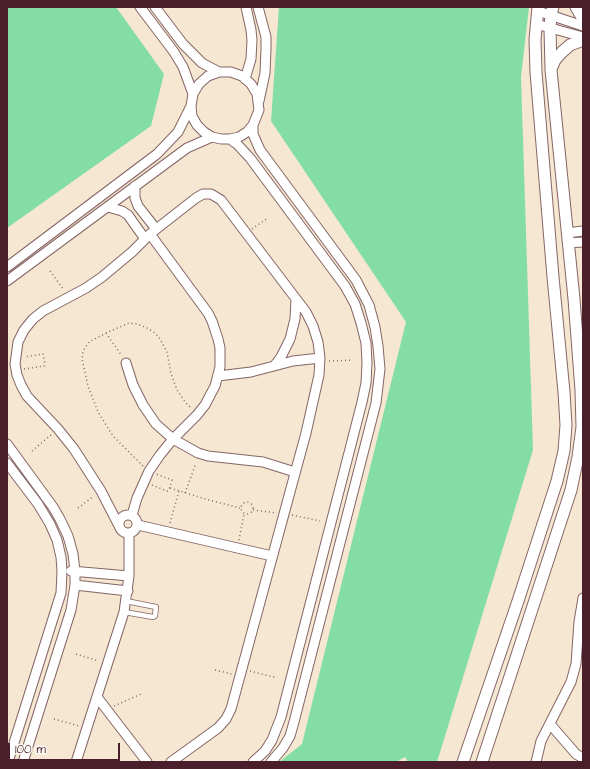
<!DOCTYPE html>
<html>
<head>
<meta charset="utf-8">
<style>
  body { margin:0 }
  #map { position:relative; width:590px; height:769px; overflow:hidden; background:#f5e7d1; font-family:"Architects Daughter",sans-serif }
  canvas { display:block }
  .frame { position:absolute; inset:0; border:8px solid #4a1f2b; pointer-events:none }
  .scale { position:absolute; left:8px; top:743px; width:112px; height:18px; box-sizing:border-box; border:2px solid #4a1f2b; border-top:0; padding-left:5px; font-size:12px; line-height:14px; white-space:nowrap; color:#4a1f2b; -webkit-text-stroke:3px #fdfcf7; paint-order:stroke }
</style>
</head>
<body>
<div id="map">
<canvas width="590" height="769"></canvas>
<div class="frame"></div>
<div class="scale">100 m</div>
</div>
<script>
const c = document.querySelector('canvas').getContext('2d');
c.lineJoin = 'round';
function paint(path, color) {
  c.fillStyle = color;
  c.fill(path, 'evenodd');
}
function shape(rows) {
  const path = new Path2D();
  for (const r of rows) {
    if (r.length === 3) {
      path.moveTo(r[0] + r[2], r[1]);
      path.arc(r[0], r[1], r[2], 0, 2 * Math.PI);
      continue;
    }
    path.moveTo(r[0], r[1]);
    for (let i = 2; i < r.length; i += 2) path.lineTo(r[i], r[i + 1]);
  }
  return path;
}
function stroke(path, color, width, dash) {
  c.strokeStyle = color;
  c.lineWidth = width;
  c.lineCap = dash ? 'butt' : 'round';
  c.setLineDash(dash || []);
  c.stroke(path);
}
paint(shape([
  [7,7,116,7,164,74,151,126,7,228],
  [279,7,529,7,521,77,533,450,437,762,408,762,405,757,396,762,279,762,302,744,406,322,271,121]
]), '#84dea4');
const service = shape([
  [124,612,153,617,155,616,156,607,126,601]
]);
const minor = shape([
  [140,7,174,52,183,67,193,94],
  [155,7,183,44,202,63,219,72,231,72,242,76,251,84,257,94,259,110,253,125,247,132,239,137,230,139,221,139,212,137,204,132,197,125,192,116,191,106,193,94,199,84,208,76,219,72],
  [258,7,266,37,266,49,265,73,259,101],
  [538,11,583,26],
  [536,24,583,37],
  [245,79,251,59,252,40,251,30,246,7],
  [253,125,253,134,260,150,356,280,369,305,375,327,378,346,380,369,376,403,294,722,290,736,283,748,271,762],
  [230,139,237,144,250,158,345,286,355,304,361,323,366,343,367,363,366,383,362,402,281,717,272,740,265,751,253,762],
  [135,186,135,198,138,206,156,229],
  [108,207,122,211,128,215,145,239],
  [567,233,583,231],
  [568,243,583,242],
  [7,267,157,154,178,132,191,106],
  [7,281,187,148,212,137],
  [126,363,133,385,143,405,156,424,173,439,198,453,208,456,263,462,295,472],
  [275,365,281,357,290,339,295,319,296,299],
  [218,376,251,372,293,361,320,358],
  [7,444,53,507,60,519,68,536,73,554,75,571,75,585,71,610,23,762],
  [7,463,38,504,50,524,57,540,61,557,62,571,61,593,8,762],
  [128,524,9],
  [132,515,137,498,149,471,160,455,173,439,197,415,205,405,215,386,220,367,220,348,218,339,212,321,208,313,150,234],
  [118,524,101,491,74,449,58,429,27,396,21,385,17,375,15,364,18,342,24,330,33,319,43,311,86,288,102,277,132,252,150,234,196,198,203,194,211,194,221,200,306,312,313,326,318,342,320,358,319,375,306,433,231,709,226,719,218,728,171,762],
  [138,525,272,556],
  [71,571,129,576],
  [75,585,128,591],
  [97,697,147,762],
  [550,724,576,754,583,758],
  [76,762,124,612,129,576,129,533],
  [536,762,541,741,571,682,576,664,579,622,583,598]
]);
const tertiary = shape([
  [576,7,583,19],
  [551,69,555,60,562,52,570,45,583,40],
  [463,762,518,601,557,481,564,451,566,425,564,392,553,277,536,72,535,40,538,7],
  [482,762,571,490,578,457,582,427,581,390,574,299,551,70,550,28,551,15,553,7]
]);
stroke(service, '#866565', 6);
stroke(minor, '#866565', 11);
stroke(tertiary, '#866565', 13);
stroke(shape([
  [252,229,268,218],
  [50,271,64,290],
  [106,333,122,356],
  [329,361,353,360],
  [24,369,44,366,45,364,43,354,24,357],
  [32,451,52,434],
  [143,466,113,436,98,412,88,386,82,359,83,351,89,342,106,333,129,323,137,324,147,328,155,333,160,339,167,352,171,374,177,390,186,403,192,409],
  [152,485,167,491,169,490,172,480,156,474],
  [170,488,209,500,240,508],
  [185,493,196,463],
  [247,508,6],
  [78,508,94,496],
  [253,510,277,513],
  [292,515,320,521],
  [170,523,179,491],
  [239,540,244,514],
  [76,654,99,661],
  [215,670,232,674],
  [250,671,277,678],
  [114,706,141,694],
  [54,719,79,726]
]), '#866565', 1.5, [1, 3]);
stroke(service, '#fff', 4.5);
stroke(minor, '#fff', 9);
stroke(tertiary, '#fff', 11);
</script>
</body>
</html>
